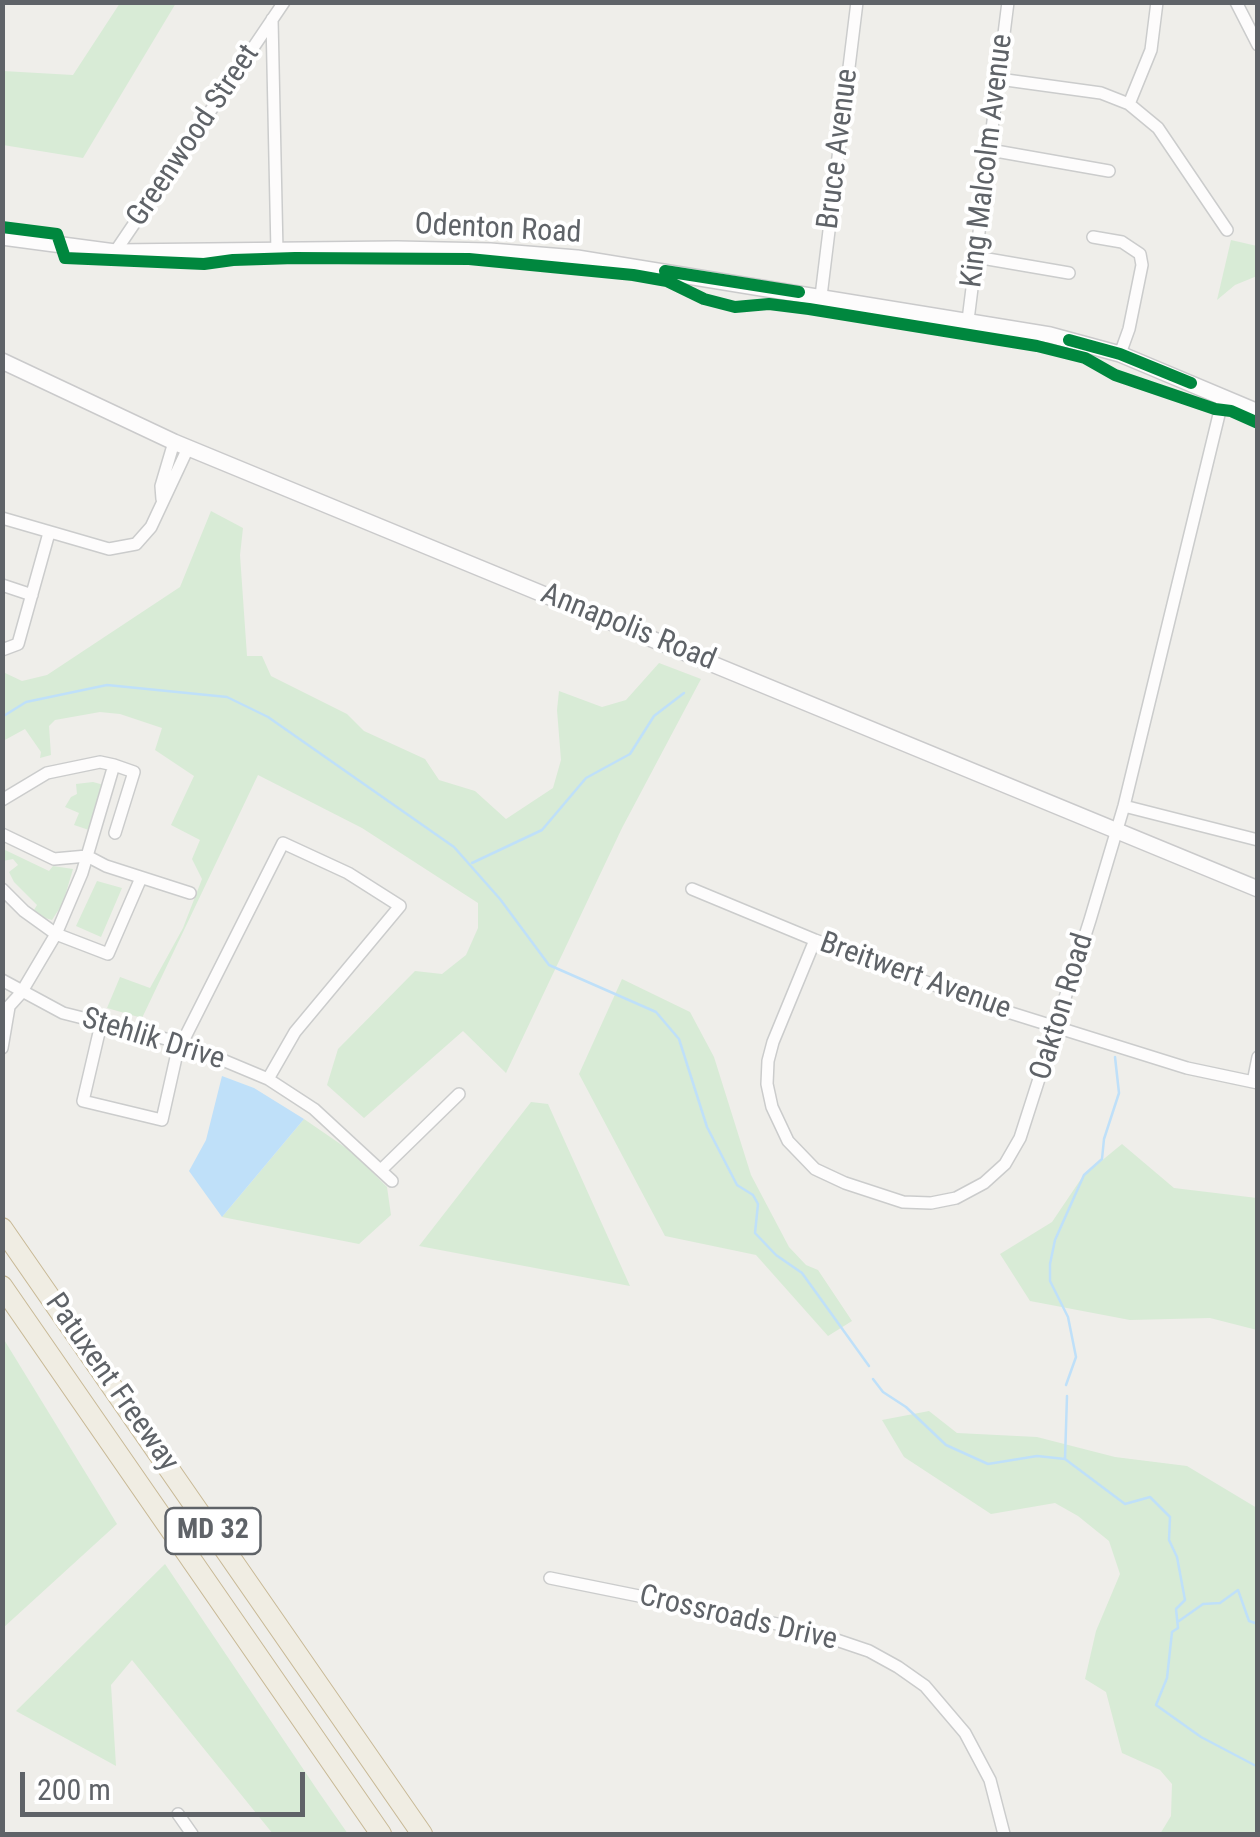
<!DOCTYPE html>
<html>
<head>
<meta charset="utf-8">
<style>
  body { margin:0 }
  #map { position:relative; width:1260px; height:1837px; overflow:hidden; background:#efeeea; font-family:"Roboto Condensed",sans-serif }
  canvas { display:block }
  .frame { position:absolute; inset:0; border:5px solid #5f6368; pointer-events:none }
  .scale { position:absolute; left:20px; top:1772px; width:285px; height:45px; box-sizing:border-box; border:5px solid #5f6368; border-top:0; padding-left:12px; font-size:30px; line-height:35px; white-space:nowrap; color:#5f6368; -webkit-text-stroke:8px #fff; paint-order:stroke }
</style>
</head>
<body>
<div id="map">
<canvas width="1260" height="1837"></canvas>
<div class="frame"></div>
<div class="scale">200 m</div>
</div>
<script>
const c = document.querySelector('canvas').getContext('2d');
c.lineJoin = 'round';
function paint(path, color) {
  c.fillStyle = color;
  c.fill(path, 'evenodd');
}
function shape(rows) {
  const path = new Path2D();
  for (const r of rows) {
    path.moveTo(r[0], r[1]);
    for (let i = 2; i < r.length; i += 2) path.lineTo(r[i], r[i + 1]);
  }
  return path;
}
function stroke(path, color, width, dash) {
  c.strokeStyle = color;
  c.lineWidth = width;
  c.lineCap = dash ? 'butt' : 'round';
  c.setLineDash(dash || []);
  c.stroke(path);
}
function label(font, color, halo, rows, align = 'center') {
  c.font = font + ' "Roboto Condensed",sans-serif';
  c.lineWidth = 8;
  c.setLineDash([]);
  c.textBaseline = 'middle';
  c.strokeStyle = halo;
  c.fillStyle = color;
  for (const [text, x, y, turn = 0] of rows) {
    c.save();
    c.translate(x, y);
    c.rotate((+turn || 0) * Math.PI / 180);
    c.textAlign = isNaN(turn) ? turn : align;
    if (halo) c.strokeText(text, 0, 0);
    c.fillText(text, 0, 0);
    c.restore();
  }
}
paint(shape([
  [120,3,176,3,83,158,3,145,3,71,73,75],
  [1231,240,1257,246,1257,276,1235,285,1217,300],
  [211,511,243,528,240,555,247,656,262,656,271,676,347,714,364,731,425,759,439,780,475,791,506,819,553,788,561,760,557,710,559,691,602,707,626,700,659,663,701,679,622,828,506,1073,463,1031,364,1118,327,1085,338,1049,415,971,442,974,466,955,478,928,478,903,362,828,258,775,142,1018,107,1008,120,977,150,988,183,928,202,879,192,859,200,840,171,825,194,776,155,750,162,728,120,714,100,712,55,720,49,726,51,755,40,758,41,752,25,729,3,741,3,672,22,681,47,675,180,587],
  [93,782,104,785,89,830,74,825,79,813,65,807,71,797,77,794,76,784],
  [3,849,49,871,53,866,73,869,63,903,52,920,41,917,34,910,37,905,14,882,9,872,18,865,13,859,3,861],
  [97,881,122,888,101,937,76,926],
  [622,979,690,1012,714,1057,751,1175,789,1247,806,1265,818,1270,852,1321,828,1336,756,1255,665,1236,579,1074],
  [531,1102,548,1104,630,1286,419,1246],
  [304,1119,352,1152,387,1187,391,1215,359,1244,222,1217],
  [1122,1144,1174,1188,1257,1198,1257,1330,1210,1318,1130,1320,1030,1301,1000,1254,1052,1222,1083,1176],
  [3,1338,117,1524,3,1628,2,1628],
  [929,1411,957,1433,1037,1437,1115,1457,1187,1466,1257,1508,1257,1834,1160,1834,1171,1816,1172,1784,1160,1770,1122,1753,1106,1692,1085,1679,1096,1631,1120,1574,1109,1541,1078,1516,1055,1503,991,1514,904,1457,882,1420],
  [165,1564,320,1794,348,1834,273,1834,132,1660,111,1685,116,1766,16,1711]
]), '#d8ebd6');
paint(shape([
  [222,1076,254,1088,304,1119,222,1217,189,1171,206,1140]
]), '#bfe0f9');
stroke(shape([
  [2,717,26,702,107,685,227,697,268,717,454,847,500,899,549,965,656,1012,679,1039,707,1127,737,1185,753,1195,758,1204,755,1233,776,1255,802,1273,869,1366],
  [472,863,542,830,586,778,630,754,654,716,684,693],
  [873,1379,883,1392,906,1407,946,1445,988,1464,1037,1456,1065,1459,1125,1504,1150,1497,1170,1517,1169,1540,1177,1557,1185,1600,1176,1609,1178,1628,1172,1632,1167,1678,1156,1705,1201,1737,1258,1767],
  [1066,1385,1076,1357,1068,1317,1050,1281,1050,1264,1055,1240,1084,1175,1102,1159,1104,1139,1119,1093,1115,1057],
  [1065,1459,1067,1396],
  [1179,1621,1203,1604,1220,1603,1238,1590,1249,1621,1258,1624]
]), '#bfe0f9', 2.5);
const street = shape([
  [1236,2,1258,45],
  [272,19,277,252],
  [999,79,1101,93,1129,104,1158,128,1227,230],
  [1129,104,1151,50,1157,2],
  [990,150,1109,171],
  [1093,237,1122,242,1140,254,1142,265,1129,329,1120,354],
  [115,252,284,2],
  [976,257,1069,273],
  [821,296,857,2],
  [968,320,1008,2],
  [162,499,161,486,174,442],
  [2,518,109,549,136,544,151,527,188,448],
  [2,585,32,595],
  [2,650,18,644,49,533],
  [2,800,47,773,100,762,114,765,134,772,115,833],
  [1124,806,1258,840],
  [2,834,54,859,87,856,106,866,190,893],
  [2,889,24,911,56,934,108,954,141,878],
  [692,889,815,940,995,1008,1187,1068,1258,1083],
  [815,940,773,1042,768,1061,767,1084,772,1107,788,1141,815,1169,845,1183,903,1202,931,1203,956,1198,984,1183,1005,1164,1020,1138,1090,920,1124,806,1223,398],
  [2,980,63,1013,182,1043,268,1079,314,1109,392,1181],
  [2,1014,21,993,56,934,82,873,114,765],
  [101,1024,83,1101,162,1120,177,1053,283,843,348,873,400,906,295,1032,268,1079],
  [2,1048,9,1007],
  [1253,1082,1258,1057],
  [381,1170,459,1094],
  [550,1578,807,1630,869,1651,898,1667,925,1686,965,1733,990,1780,1004,1834],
  [178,1814,192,1834]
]);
const secondary = shape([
  [2,237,115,252,397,249,490,251,577,258,1050,335,1120,354,1258,412],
  [2,361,174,442,1258,889]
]);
const highway = shape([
  [2,1228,422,1834],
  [2,1286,381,1834]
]);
stroke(street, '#cbcccc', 14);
stroke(secondary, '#cacacb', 18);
stroke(highway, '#c8b996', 22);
stroke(street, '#fdfcfc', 11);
stroke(secondary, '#fdfcfc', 15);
stroke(highway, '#f0ede3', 20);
stroke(shape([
  [2,227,57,234,65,258,204,264,233,260,295,258,469,259,633,275,667,281,704,299,735,307,769,304,809,309,1037,346,1085,358,1115,375,1215,409,1231,411,1258,423],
  [665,271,799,292],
  [1069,340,1120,354,1191,383]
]), '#00873e', 12);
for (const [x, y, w] of [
  [213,1531,95]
]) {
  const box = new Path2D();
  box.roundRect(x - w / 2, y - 23, w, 46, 8);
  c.fillStyle = '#fff';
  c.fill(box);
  stroke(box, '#5f6368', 2.5);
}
label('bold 28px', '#5f6368', null, [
  ["MD 32",213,1531]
]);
label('30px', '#5f6368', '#fff', [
  ["Greenwood Street",194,136,-56],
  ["Bruce Avenue",839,149,-83],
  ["King Malcolm Avenue",988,161,-83],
  ["Odenton Road",498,230,3],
  ["Annapolis Road",628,628,22],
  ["Breitwert Avenue",915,977,20],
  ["Oakton Road",1063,1007,-73],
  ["Stehlik Drive",153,1040,17],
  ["Patuxent Freeway",111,1383,55],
  ["Crossroads Drive",738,1619,13]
]);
</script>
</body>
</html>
